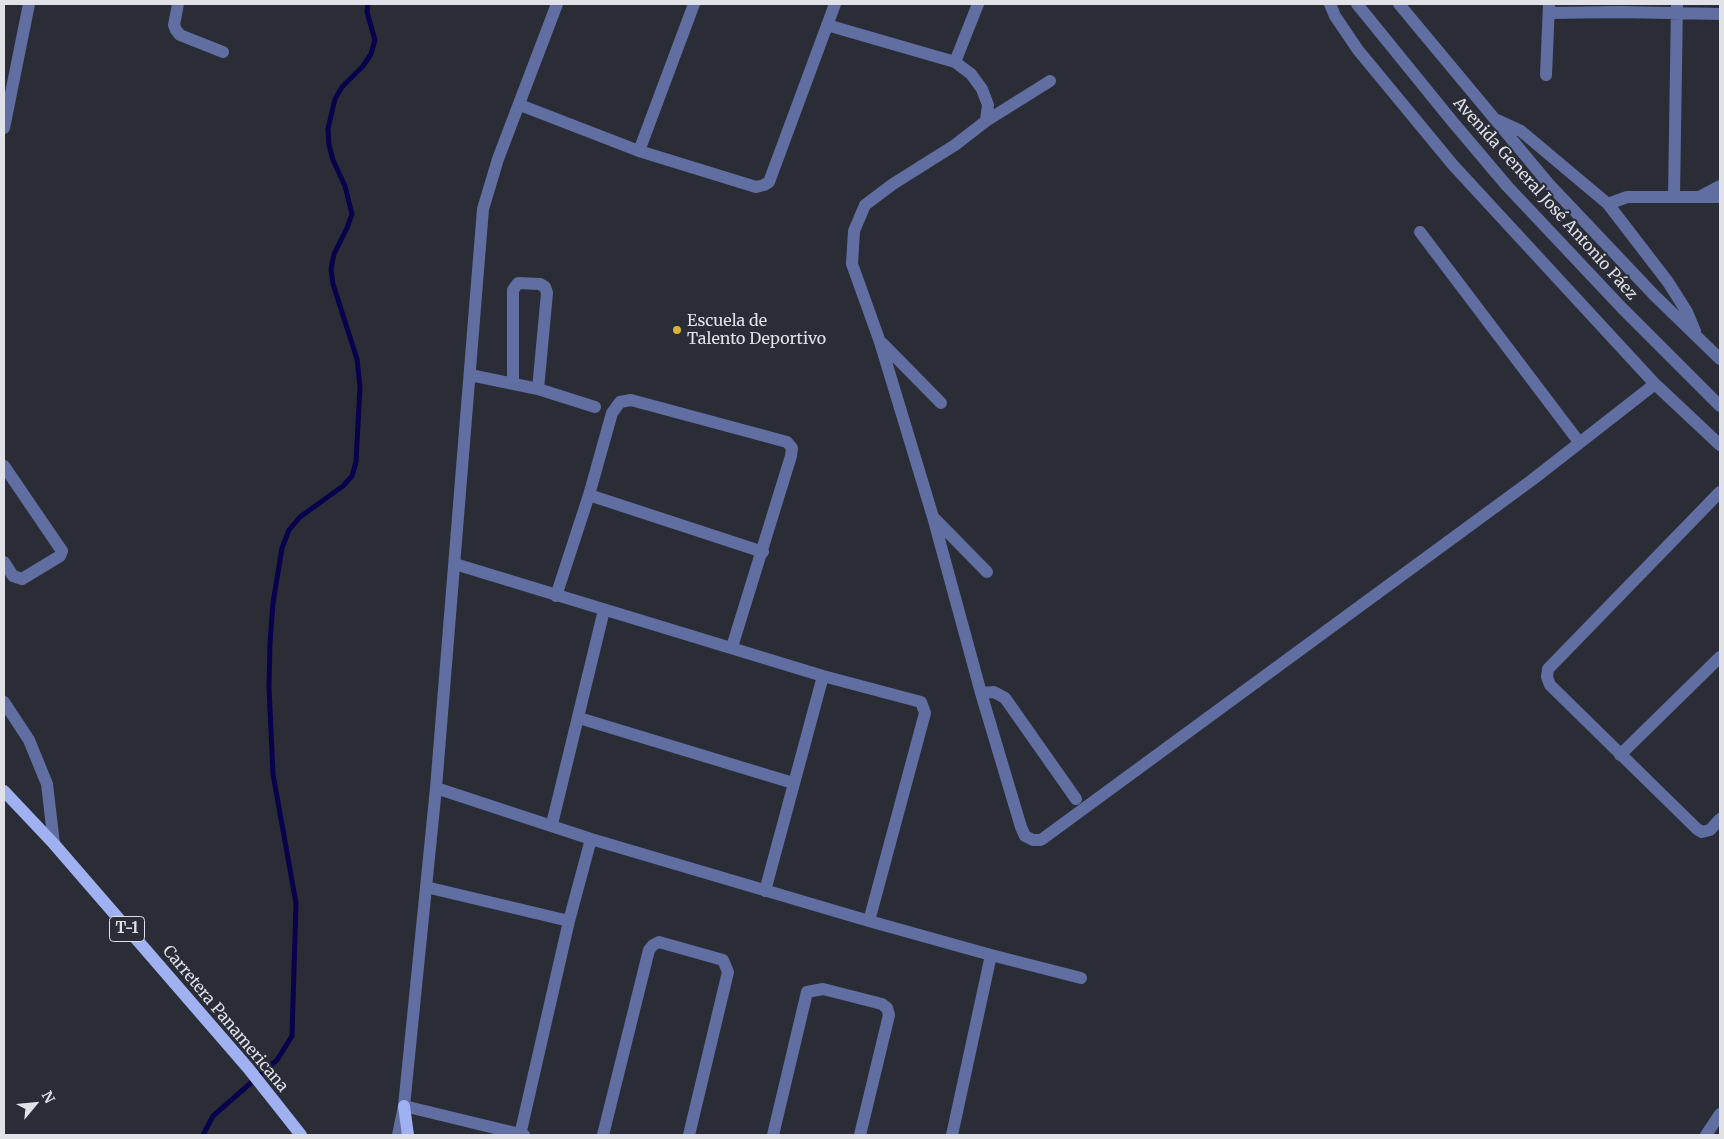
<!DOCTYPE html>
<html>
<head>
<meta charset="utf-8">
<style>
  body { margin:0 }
  #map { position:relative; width:1724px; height:1139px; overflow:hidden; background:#2a2d36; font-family:Merriweather,serif }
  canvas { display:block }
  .frame { position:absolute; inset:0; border:5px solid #e0e2e8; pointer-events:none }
  .north { position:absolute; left:10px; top:1079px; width:50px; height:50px; -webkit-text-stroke:4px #2a2d36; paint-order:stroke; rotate:62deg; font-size:14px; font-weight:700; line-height:20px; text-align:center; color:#e0e2e8 }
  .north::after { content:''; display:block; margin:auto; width:18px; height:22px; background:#e0e2e8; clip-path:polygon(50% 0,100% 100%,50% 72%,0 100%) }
</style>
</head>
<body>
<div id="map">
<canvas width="1724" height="1139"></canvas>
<div class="frame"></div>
<div class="north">N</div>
</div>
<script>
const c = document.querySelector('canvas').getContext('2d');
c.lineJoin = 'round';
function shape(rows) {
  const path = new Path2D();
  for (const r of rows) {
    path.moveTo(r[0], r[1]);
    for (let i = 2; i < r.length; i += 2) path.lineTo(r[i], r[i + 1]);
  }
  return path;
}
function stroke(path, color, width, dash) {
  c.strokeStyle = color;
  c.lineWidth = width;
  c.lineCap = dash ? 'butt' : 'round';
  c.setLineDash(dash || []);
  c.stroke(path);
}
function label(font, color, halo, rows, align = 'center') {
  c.font = font + ' Merriweather,serif';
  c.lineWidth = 4;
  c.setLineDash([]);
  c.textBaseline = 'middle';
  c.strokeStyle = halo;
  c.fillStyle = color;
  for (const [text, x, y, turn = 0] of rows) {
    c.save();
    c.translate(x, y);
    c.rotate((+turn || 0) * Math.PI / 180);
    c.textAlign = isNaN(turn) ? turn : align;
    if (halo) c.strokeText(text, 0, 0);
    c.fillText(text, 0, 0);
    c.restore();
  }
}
stroke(shape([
  [203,1135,213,1116,277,1060,292,1036,296,903,273,774,269,687,270,643,273,603,282,548,289,530,300,517,343,486,352,476,356,462,360,387,357,359,333,284,331,269,334,254,347,228,352,214,345,186,333,160,329,145,328,129,335,99,342,87,363,66,371,54,375,40,367,12,368,4]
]), '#0a014d', 5);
stroke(shape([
  [178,4,174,25,176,30,180,35,223,52],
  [1330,4,1335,16,1358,50,1453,165,1655,384,1720,445],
  [1357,4,1452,121,1507,186,1622,308,1720,406],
  [1399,4,1548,183,1654,295,1720,359],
  [1549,13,1619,12,1720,14],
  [827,25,955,62,971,74,982,89,988,105,986,121,955,145,893,184,865,205,854,231,852,264,880,342,933,517,981,693,1021,827,1025,836,1033,840,1041,840,1532,480,1655,384],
  [955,62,978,4],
  [1546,75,1549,4],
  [520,105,639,151,756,187,764,185,769,182,835,4],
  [1497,120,1521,131,1608,204,1668,282,1687,312,1695,331],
  [986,121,1050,81],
  [4,128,29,4],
  [639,151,694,4],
  [1674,196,1677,4],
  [1701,196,1720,186],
  [1608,204,1627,197,1720,197],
  [1420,232,1579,442],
  [882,343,941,403],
  [470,375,538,389,595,407],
  [513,384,513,290,518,283,540,284,545,287,547,293,538,389],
  [4,466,62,551,60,556,22,579,13,576,4,562],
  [1720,492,1548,669,1547,677,1550,685,1697,829,1702,832,1710,830,1720,819],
  [589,495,763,552],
  [935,519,987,572],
  [556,596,589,495,612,413,620,402,631,400,787,442,792,448,791,456,732,647],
  [981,693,994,692,1005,698,1076,799],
  [4,702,29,740,47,784,54,844],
  [579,718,793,783],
  [1620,755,1720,657],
  [436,788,591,839,869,921,925,713,921,702,823,676,455,564],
  [552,824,604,610],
  [426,887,569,921],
  [765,891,823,676],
  [869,921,991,955,952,1135],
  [991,955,1081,978],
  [404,1106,524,1135],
  [398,1135,404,1106,436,788,483,209,498,159,557,4],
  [520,1135,569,921,591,839],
  [603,1135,649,950,653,945,659,942,723,960,728,972,689,1135],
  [773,1135,807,992,823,989,882,1004,887,1008,889,1015,860,1135],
  [1706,1135,1720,1114]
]), '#606ea2', 12);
stroke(shape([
  [4,791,54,844,248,1068,301,1135],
  [404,1106,408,1135]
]), '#9fb1f1', 12);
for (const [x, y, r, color] of [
  [677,330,5,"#d8b434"]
]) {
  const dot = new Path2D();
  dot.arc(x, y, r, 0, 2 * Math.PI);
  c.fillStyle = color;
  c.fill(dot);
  stroke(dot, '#2a2d36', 2);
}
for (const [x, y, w] of [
  [127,929,35]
]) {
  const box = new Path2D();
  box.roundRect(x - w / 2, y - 12.5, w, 25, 4);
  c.fillStyle = '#2a2d36';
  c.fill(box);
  stroke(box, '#e0e2e8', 1);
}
label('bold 15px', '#e0e2e8', null, [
  ["T-1",127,929]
]);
label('16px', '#e0e2e8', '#2a2d36', [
  ["Avenida General José Antonio Páez",1545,199,48],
  ["Carretera Panamericana",225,1019,50]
]);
label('16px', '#e0e2e8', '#2a2d36', [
  ["Escuela de",687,321],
  ["Talento Deportivo",687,339]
], 'left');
</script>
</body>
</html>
